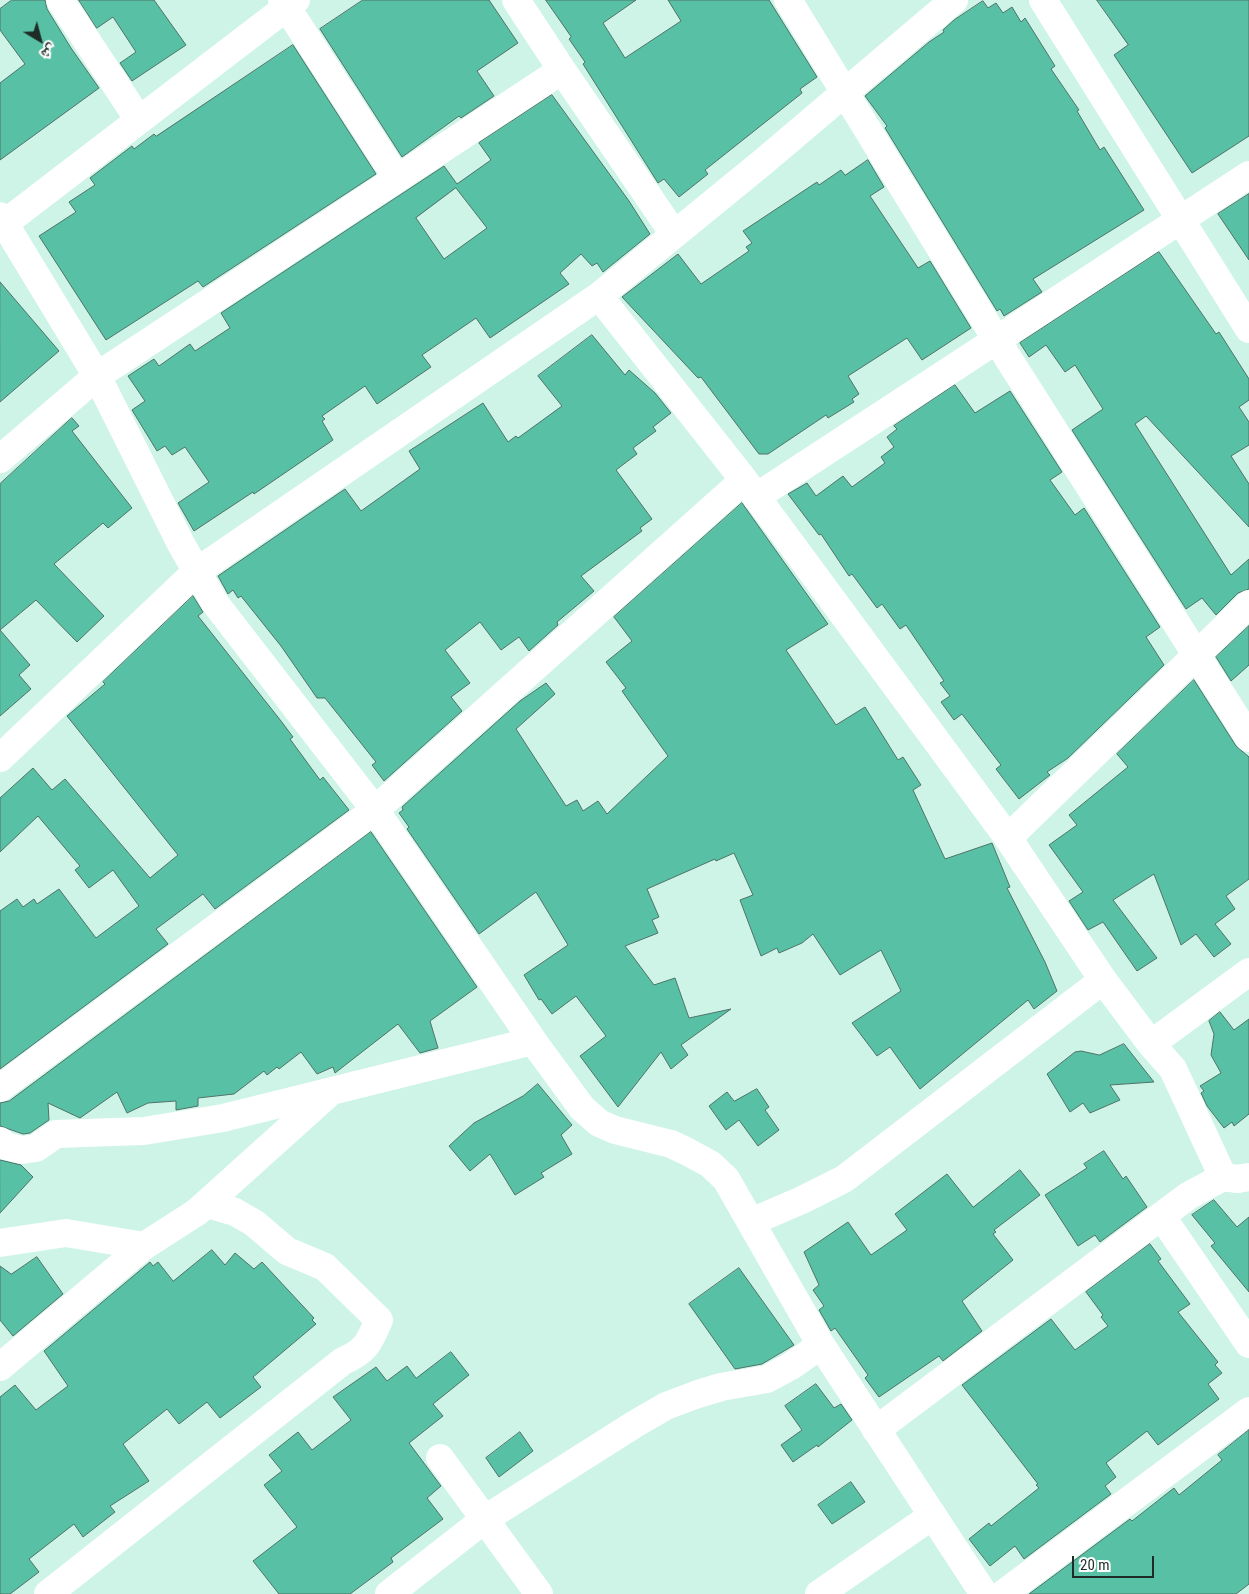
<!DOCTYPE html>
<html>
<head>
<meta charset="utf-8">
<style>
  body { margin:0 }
  #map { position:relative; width:1249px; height:1594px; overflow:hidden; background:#cdf4e7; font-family:"Roboto Condensed","Noto Naskh Arabic",sans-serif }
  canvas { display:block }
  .north { position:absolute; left:15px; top:15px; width:50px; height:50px; -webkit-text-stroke:4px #fff; paint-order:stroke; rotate:143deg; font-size:14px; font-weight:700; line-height:20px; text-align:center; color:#1d2c27 }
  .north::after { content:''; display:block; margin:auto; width:18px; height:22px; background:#1d2c27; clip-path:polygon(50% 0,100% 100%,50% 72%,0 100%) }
  .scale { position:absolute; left:1072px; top:1556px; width:82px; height:22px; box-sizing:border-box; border:2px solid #1d2c27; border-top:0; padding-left:6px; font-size:15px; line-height:18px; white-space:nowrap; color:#1d2c27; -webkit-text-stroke:4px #fff; paint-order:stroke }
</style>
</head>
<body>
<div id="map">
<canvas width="1249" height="1594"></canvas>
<div class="north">ش</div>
<div class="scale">20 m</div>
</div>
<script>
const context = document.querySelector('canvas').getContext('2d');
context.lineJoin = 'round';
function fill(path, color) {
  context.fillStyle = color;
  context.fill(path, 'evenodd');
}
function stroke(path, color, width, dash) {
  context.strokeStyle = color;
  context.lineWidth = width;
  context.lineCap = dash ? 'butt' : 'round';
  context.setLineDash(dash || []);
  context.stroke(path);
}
const building = new Path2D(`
  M 12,0 L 45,0 L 47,9 L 71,48 L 99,88 L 0,160 L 0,83 L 25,64 L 0,30 L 0,9 Z
  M 79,0 L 154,0 L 186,45 L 132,81 L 120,63 L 136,52 L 113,17 L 97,28 Z
  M 363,0 L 489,0 L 518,43 L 477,71 L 494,96 L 461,118 L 459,116 L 402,157 L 320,29 Z
  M 546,0 L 636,0 L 603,23 L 625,58 L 681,21 L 668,0 L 769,0 L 817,77 L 800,89 L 802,93 L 705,170 L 708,174 L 679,197 L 664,179 L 658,183 L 583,64 L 585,62 L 569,39 L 571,37 Z
  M 1097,0 L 1249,0 L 1249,136 L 1192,173 L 1114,55 L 1128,45 Z
  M 983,1 L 988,8 L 996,3 L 1003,13 L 1012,7 L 1021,22 L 1025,18 L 1055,66 L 1051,69 L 1079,110 L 1077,111 L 1100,150 L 1104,147 L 1144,210 L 1033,279 L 1042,292 L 1004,316 L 1000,309 L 997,311 L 885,128 L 887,126 L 865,96 L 929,42 L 944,32 L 943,30 L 954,20 Z
  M 293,45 L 376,174 L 203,287 L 198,281 L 106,340 L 39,236 L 76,212 L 69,202 L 95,185 L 90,178 L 132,146 L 134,149 L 154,134 L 156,136 Z
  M 552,95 L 629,201 L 650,234 L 603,272 L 597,263 L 592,266 L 581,254 L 560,273 L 569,284 L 490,338 L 476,318 L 422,355 L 431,367 L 377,404 L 365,386 L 322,416 L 325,419 L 322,421 L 333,440 L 254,494 L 253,492 L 194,531 L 178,503 L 209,482 L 185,447 L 172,455 L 165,446 L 157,451 L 132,410 L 145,401 L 128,376 L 154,359 L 159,366 L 190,344 L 195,351 L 230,328 L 221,313 L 444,166 L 457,184 L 491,160 L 479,143 ZM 456,188 L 487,228 L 444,259 L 416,218 Z
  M 868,160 L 884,187 L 870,196 L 918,268 L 930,261 L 971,328 L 922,360 L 907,338 L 848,376 L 859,394 L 852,399 L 854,402 L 828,418 L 826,415 L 768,454 L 759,454 L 701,377 L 698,378 L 622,297 L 678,254 L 701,284 L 749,251 L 746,247 L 752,243 L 743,231 L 817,182 L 819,185 L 841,170 L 845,175 Z
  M 1249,194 L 1249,260 L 1218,214 Z
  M 1159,252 L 1216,334 L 1219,332 L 1249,379 L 1249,400 L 1239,407 L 1249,422 L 1249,445 L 1231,456 L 1249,484 L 1249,527 L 1146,416 L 1135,424 L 1231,575 L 1249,559 L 1249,589 L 1238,593 L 1216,615 L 1202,598 L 1186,609 L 1072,430 L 1103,409 L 1075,365 L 1065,372 L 1046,345 L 1029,357 L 1020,343 Z
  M 0,282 L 59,351 L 0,402 Z
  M 592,335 L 625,375 L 629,370 L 655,393 L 671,413 L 653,427 L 656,431 L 633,448 L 637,454 L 616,470 L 652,519 L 640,528 L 642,531 L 581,576 L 594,591 L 557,622 L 558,625 L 529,651 L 519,637 L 501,650 L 480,622 L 445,650 L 470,683 L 451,697 L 462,711 L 384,781 L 372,765 L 376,762 L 325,698 L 317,698 L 281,646 L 241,596 L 238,598 L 233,590 L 228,594 L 218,576 L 345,489 L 361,511 L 420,469 L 409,451 L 483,403 L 508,442 L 516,436 L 518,438 L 562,406 L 538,376 Z
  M 955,385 L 975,413 L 1010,391 L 1062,472 L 1050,480 L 1075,515 L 1084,508 L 1160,627 L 1146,637 L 1164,665 L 1068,758 L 1047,772 L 1050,775 L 1019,799 L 996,769 L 1001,765 L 962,714 L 954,720 L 941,702 L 950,696 L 940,683 L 944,681 L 906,625 L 900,629 L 882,604 L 877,608 L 852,574 L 849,576 L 821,534 L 819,535 L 788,494 L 807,483 L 816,496 L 843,476 L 852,487 L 885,463 L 881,457 L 894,447 L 887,437 L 897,429 L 894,426 Z
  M 72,418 L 79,426 L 72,431 L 132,508 L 108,528 L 103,523 L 54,564 L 104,616 L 77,642 L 36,600 L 0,630 L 0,484 Z
  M 742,503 L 828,624 L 786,650 L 836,725 L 865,707 L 898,760 L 903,757 L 921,785 L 913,790 L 945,859 L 992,843 L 1010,887 L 1007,888 L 1045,962 L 1057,991 L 1034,1009 L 1028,1000 L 920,1089 L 890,1047 L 877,1056 L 852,1023 L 901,991 L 881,950 L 840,975 L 813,934 L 802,943 L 779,953 L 777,948 L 761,956 L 740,900 L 753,895 L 734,853 L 716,861 L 715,859 L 647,889 L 659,917 L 652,920 L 658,933 L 625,946 L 654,985 L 675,978 L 689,1018 L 731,1009 L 681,1045 L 688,1055 L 671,1069 L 661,1052 L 618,1107 L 580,1056 L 606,1036 L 576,996 L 552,1014 L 541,999 L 539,1000 L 524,975 L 568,945 L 536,892 L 479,934 L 407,829 L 409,827 L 399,813 L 403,810 L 402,807 L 520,701 L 546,683 L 555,694 L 516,729 L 566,806 L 577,800 L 583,811 L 598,801 L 607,814 L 668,756 L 622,691 L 626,688 L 606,662 L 632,641 L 614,617 Z
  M 193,596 L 203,612 L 198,616 L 281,721 L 293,737 L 290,739 L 320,780 L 323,777 L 349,810 L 215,909 L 203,894 L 156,929 L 168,944 L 0,1069 L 0,911 L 17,899 L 23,907 L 34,899 L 37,904 L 59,889 L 96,938 L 139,906 L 113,870 L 89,888 L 75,870 L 80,866 L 38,816 L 0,852 L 0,798 L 33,768 L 52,790 L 65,779 L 150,878 L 178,855 L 67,716 L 105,684 L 103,682 Z
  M 1249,626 L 1249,665 L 1231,681 L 1216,657 Z
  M 0,630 L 30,665 L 19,675 L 31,689 L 0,716 Z
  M 1194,680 L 1236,746 L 1249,757 L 1249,879 L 1226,896 L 1235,909 L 1215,924 L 1231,944 L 1214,957 L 1196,934 L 1181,945 L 1154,874 L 1113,900 L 1157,958 L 1137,971 L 1103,922 L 1088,930 L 1069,901 L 1083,892 L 1049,845 L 1077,825 L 1069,815 L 1128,767 L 1117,754 Z
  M 371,832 L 477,987 L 430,1021 L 438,1048 L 420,1053 L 398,1024 L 335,1073 L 333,1067 L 317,1074 L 301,1052 L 279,1069 L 277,1067 L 267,1075 L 264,1071 L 234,1094 L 198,1098 L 198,1106 L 176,1110 L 176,1101 L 148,1103 L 127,1113 L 117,1092 L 80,1118 L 48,1103 L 49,1120 L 30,1133 L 23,1134 L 0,1126 L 0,1103 L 9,1101 Z
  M 1220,1012 L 1234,1030 L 1249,1019 L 1249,1114 L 1234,1126 L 1232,1122 L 1224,1128 L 1207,1106 L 1201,1093 L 1204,1091 L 1200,1086 L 1221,1073 L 1211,1055 L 1214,1034 L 1209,1021 Z
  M 1124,1044 L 1154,1082 L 1110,1085 L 1120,1100 L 1090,1113 L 1083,1103 L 1070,1112 L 1047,1074 L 1075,1052 L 1081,1051 L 1099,1055 Z
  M 538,1084 L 572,1125 L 561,1135 L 572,1154 L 541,1173 L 544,1177 L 515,1195 L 490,1154 L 470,1171 L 449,1146 L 474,1123 L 523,1096 Z
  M 757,1089 L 769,1107 L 765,1110 L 779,1130 L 758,1146 L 739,1120 L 726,1130 L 709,1106 L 727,1092 L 734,1101 Z
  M 1104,1151 L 1123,1179 L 1126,1176 L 1147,1207 L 1100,1242 L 1095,1235 L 1078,1246 L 1045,1195 L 1087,1168 L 1084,1164 Z
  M 0,1160 L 21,1165 L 33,1177 L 0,1213 Z
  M 1020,1170 L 1040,1195 L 994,1230 L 996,1232 L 993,1234 L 1013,1260 L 962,1301 L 982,1331 L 943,1361 L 939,1356 L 879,1397 L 865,1378 L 868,1375 L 835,1328 L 831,1331 L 819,1310 L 824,1306 L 813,1290 L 819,1285 L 804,1252 L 848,1222 L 871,1255 L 907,1230 L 895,1214 L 947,1174 L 973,1207 Z
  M 1214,1200 L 1237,1227 L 1249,1217 L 1249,1292 L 1211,1246 L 1215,1243 L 1192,1215 Z
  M 1150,1244 L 1161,1259 L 1158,1261 L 1190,1304 L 1178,1312 L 1218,1362 L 1215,1365 L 1222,1373 L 1208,1384 L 1219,1399 L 1158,1445 L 1147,1431 L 1106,1463 L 1116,1477 L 1105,1486 L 1111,1494 L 1024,1559 L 1015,1546 L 990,1566 L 969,1539 L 989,1523 L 991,1526 L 1039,1488 L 1036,1485 L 1038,1484 L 962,1385 L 1051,1319 L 1075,1350 L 1108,1326 L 1101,1317 L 1103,1315 L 1086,1292 Z
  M 212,1250 L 225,1265 L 235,1253 L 254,1269 L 262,1262 L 314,1318 L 312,1320 L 316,1324 L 253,1377 L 261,1387 L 220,1418 L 207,1402 L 179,1424 L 167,1409 L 123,1444 L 149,1481 L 110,1506 L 115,1512 L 83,1537 L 74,1524 L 29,1559 L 39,1572 L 10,1594 L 0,1594 L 0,1397 L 15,1385 L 36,1410 L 68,1386 L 44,1351 L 150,1262 L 153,1266 L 158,1262 L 173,1281 Z
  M 37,1257 L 63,1294 L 13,1336 L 0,1320 L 0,1266 L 11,1274 Z
  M 739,1268 L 794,1345 L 762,1364 L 735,1369 L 689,1304 Z
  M 451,1352 L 469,1375 L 433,1404 L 443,1416 L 409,1443 L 441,1486 L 427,1498 L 443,1519 L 391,1558 L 393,1562 L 350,1594 L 279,1594 L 253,1561 L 297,1527 L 264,1485 L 282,1471 L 269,1455 L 298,1432 L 312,1450 L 351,1420 L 333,1397 L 376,1367 L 387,1381 L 407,1366 L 416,1378 Z
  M 816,1384 L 834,1408 L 841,1404 L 852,1420 L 818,1447 L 817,1445 L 793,1462 L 781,1445 L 802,1430 L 785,1406 Z
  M 1249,1430 L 1249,1584 L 1236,1594 L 1029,1594 L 1130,1519 L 1132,1521 L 1174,1488 L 1179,1495 L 1222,1460 L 1218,1455 Z
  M 520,1432 L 533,1451 L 499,1477 L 486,1458 Z
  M 851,1482 L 865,1502 L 832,1524 L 818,1505 Z`);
const minor = new Path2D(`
  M 60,0 L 139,120
  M 282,0 L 397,178
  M 788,0 L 996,339 L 1249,738
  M 1043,0 L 1249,329
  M 562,70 L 674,234
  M 0,216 L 97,376 L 181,544 L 215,603 L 375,810 L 533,1041 L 582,1108 L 599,1123 L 615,1130 L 671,1144 L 686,1151 L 710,1164 L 726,1179 L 821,1345
  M 0,227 L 296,0
  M 599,296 L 744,480 L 1008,838 L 1103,980 L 844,1179 L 802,1200 L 751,1222
  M 0,459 L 97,376 L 562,70 L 516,0
  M 756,497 L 1249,175
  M 0,758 L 196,572 L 599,296 L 763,162 L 954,0
  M 1008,838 L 1249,604
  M 1103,980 L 1151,1044 L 1249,972
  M 1151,1044 L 1173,1069 L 1223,1177
  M 0,1088 L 375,810 L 744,480
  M 0,1141 L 6,1146 L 22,1150 L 36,1148 L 56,1134 L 144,1131 L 223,1118 L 533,1041
  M 1162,1217 L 1249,1344
  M 0,1243 L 66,1233 L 144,1246
  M 0,1367 L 144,1246 L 197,1212 L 328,1094
  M 876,1430 L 1188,1196 L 1223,1177 L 1238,1179 L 1249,1177
  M 440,1458 L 539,1594
  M 48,1594 L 343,1361 C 366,1351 369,1343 379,1320 L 325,1267 L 287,1251 L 254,1223 L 235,1212 L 208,1204
  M 389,1594 L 485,1519 L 635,1424 L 666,1406 L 698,1394 L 721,1387 L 767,1379 L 791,1366 L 821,1345 L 984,1594
  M 819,1594 L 932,1516
  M 1003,1594 L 1249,1411`);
fill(building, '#58c1a5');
stroke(building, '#4f7267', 1);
stroke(minor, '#fff', 28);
</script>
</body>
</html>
